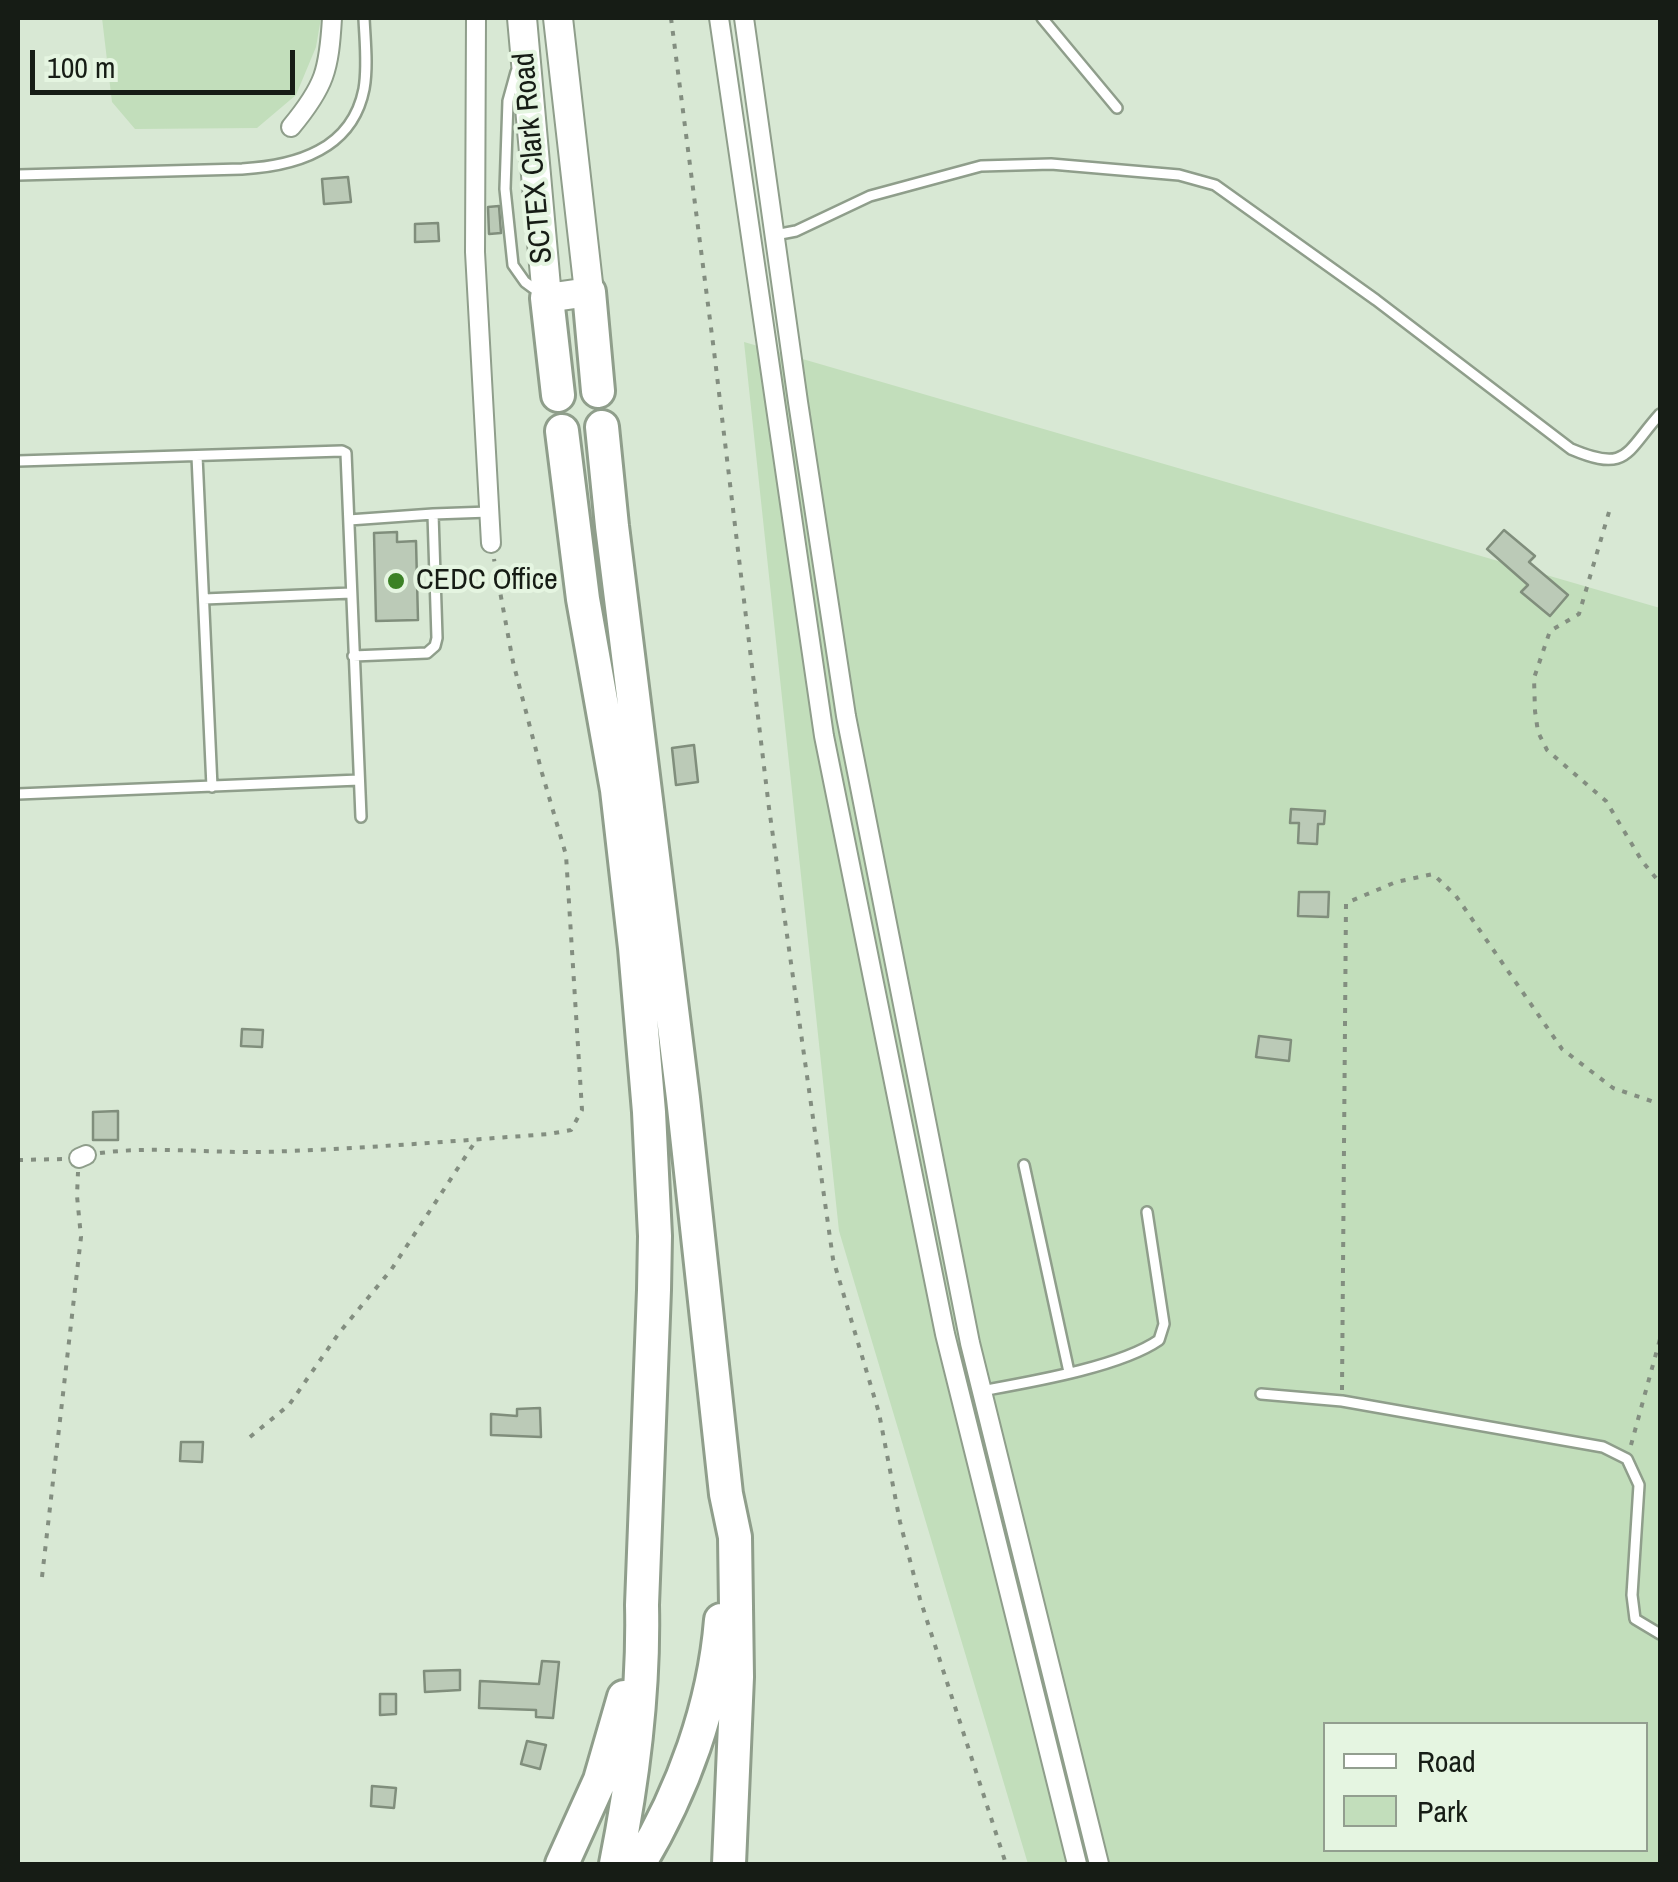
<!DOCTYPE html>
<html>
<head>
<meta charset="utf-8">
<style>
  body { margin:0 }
  #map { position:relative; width:1678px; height:1882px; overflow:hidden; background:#d8e8d4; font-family:"Archivo Narrow",sans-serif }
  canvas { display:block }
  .frame { position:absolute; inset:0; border:20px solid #161c15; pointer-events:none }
  .legend { position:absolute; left:1323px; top:1722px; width:325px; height:130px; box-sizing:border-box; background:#e5f5e1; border:2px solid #929e8f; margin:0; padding:12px 18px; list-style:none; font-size:30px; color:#161c15 }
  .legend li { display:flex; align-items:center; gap:20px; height:50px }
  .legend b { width:50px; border:2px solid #929e8f }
  .scale { position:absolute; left:30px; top:50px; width:265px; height:45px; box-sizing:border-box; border:5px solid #161c15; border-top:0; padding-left:12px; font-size:30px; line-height:35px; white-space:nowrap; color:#161c15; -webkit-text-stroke:8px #e5f5e1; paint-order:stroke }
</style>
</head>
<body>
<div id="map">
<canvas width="1678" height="1882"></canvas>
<div class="frame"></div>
<ul class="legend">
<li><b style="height:12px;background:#fff"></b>Road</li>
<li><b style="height:28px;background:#c2debb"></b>Park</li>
</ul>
<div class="scale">100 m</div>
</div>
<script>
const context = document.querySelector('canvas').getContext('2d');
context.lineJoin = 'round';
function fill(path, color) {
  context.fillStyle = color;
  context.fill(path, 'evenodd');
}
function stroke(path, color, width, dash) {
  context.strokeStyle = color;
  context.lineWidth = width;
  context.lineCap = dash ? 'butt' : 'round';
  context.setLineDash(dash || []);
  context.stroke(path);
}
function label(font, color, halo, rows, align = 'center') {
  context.font = font + ' "Archivo Narrow",sans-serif';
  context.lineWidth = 8;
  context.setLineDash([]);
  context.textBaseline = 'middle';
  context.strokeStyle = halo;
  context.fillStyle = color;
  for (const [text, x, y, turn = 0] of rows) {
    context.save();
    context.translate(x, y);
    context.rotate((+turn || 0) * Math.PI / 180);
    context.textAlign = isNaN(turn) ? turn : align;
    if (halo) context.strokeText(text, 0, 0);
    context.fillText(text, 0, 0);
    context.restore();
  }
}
const green = new Path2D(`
  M 102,18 L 321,18 L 316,47 L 296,95 L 257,128 L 135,129 L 112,102 Z
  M 744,342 L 1660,608 L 1660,1864 L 1028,1864 L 839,1231 ZM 1326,1724 L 1646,1724 L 1646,1850 L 1326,1850 Z`);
const building = new Path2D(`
  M 348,177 L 351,202 L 324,204 L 322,179 Z
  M 499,206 L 501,233 L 489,234 L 488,207 Z
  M 438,223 L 439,241 L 415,242 L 415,224 Z
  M 1504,530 L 1535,556 L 1529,562 L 1568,595 L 1550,616 L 1521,592 L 1528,585 L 1487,549 Z
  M 397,532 L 397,542 L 416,541 L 418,620 L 376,621 L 374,533 Z
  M 694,745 L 698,782 L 676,785 L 672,748 Z
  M 1291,809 L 1325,811 L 1324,824 L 1318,824 L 1317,844 L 1298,843 L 1299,823 L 1290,823 Z
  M 1299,892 L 1329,892 L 1328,917 L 1298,916 Z
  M 242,1029 L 263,1030 L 262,1047 L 241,1046 Z
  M 1259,1036 L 1291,1040 L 1289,1061 L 1256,1057 Z
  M 118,1111 L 118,1140 L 93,1140 L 93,1112 Z
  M 540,1408 L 541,1437 L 491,1435 L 491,1414 L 517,1416 L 517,1409 Z
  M 181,1442 L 203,1442 L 202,1462 L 180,1461 Z
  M 542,1661 L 559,1662 L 553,1718 L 536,1717 L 536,1710 L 479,1708 L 480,1681 L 539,1684 Z
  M 460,1670 L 460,1690 L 425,1692 L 424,1671 Z
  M 380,1694 L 396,1694 L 396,1714 L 380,1715 Z
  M 527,1741 L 546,1745 L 540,1769 L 521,1764 Z
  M 372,1786 L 396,1788 L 394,1808 L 371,1806 Z`);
const path = new Path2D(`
  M 671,18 L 714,351 L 769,808 L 833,1259 L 879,1413 L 900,1522 L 920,1599 L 1006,1864
  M 1609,512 L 1579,614 L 1550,631 L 1534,678 L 1535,711 L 1538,732 L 1547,750 L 1606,801 L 1642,861 L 1660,883
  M 100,1153 C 154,1146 208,1153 263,1152 C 359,1149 454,1141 549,1134 L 571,1130 L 582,1110 L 566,855 L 542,773 L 513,662 L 494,559
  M 18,1160 L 63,1159
  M 1342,1390 L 1346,903 L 1396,882 L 1433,874 L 1456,896 L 1562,1049 L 1613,1088 L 1660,1104
  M 250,1437 L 289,1405 L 339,1333 L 391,1270 L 477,1139
  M 1631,1445 L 1660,1339
  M 42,1577 L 81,1237 L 77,1196 L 78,1172`);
const service = new Path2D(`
  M 1042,18 L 1117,108
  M 516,72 L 508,101 L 505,189 L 513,265 L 525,282 L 540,293
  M 18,175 L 242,169 C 296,166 352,150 364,89 C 368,66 365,41 364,18
  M 775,235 L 796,231 L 870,196 L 981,166 L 1051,164 L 1179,175 L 1215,185 L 1376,300 L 1571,449 C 1628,473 1625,453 1660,414
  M 197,456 L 212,787
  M 18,461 L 342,451 L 346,453 L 361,817
  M 349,520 L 433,514 L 489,512
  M 204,599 L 351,593
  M 353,656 L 427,653 L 435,646 L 437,638 L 433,514
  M 18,794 L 359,780
  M 1024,1165 L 1069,1372
  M 981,1391 C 1030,1382 1120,1367 1159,1340 L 1164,1324 L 1147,1212
  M 1261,1394 L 1342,1401 L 1603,1447 L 1627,1459 L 1639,1485 L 1632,1595 L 1635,1619 L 1660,1634`);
const minor = new Path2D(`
  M 476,18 L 475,252 L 491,543
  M 719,18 L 824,736 L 945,1334 L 1077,1864
  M 744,18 L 798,402 L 846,716 L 970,1343 L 1099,1864
  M 291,127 C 325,86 329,70 332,18
  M 79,1158 L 86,1155`);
const primary = new Path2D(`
  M 522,18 L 547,298 L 589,292 L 558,18`);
const motorway = new Path2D(`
  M 589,292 L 598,391
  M 547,298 L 558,395
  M 602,427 L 612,526 L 683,1098 L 726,1494 L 735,1537 L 737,1677 L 729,1864
  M 562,431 L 583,599 L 617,790 L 635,948 L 649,1112 L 655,1236 L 654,1290 L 642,1605 C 644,1692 633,1779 616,1864
  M 562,1864 L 600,1780 L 624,1697
  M 639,1864 C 683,1791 714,1706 721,1620`);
const markers = [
  [396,581,10,"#3b8125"]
];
const streetNames = [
  ["SCTEX Clark Road",534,158,-95]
];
const poiNames = [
  ["CEDC Office",416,581]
];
fill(green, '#c2debb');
fill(building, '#bbcab7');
stroke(building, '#808e7c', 2.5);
stroke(service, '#8f9e8b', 14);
stroke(minor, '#8f9e8b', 22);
stroke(primary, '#8f9e8b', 32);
stroke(motorway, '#8f9e8b', 38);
stroke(path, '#838e80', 4, [5, 8]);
stroke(service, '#fff', 9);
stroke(minor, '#fff', 18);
stroke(primary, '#fff', 28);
stroke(motorway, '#fff', 32);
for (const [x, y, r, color] of markers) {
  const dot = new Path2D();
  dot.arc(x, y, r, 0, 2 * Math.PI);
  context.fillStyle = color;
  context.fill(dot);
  stroke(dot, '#e5f5e1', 4);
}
label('30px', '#161c15', '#e5f5e1', streetNames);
label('30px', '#161c15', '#e5f5e1', poiNames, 'left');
</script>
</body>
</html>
